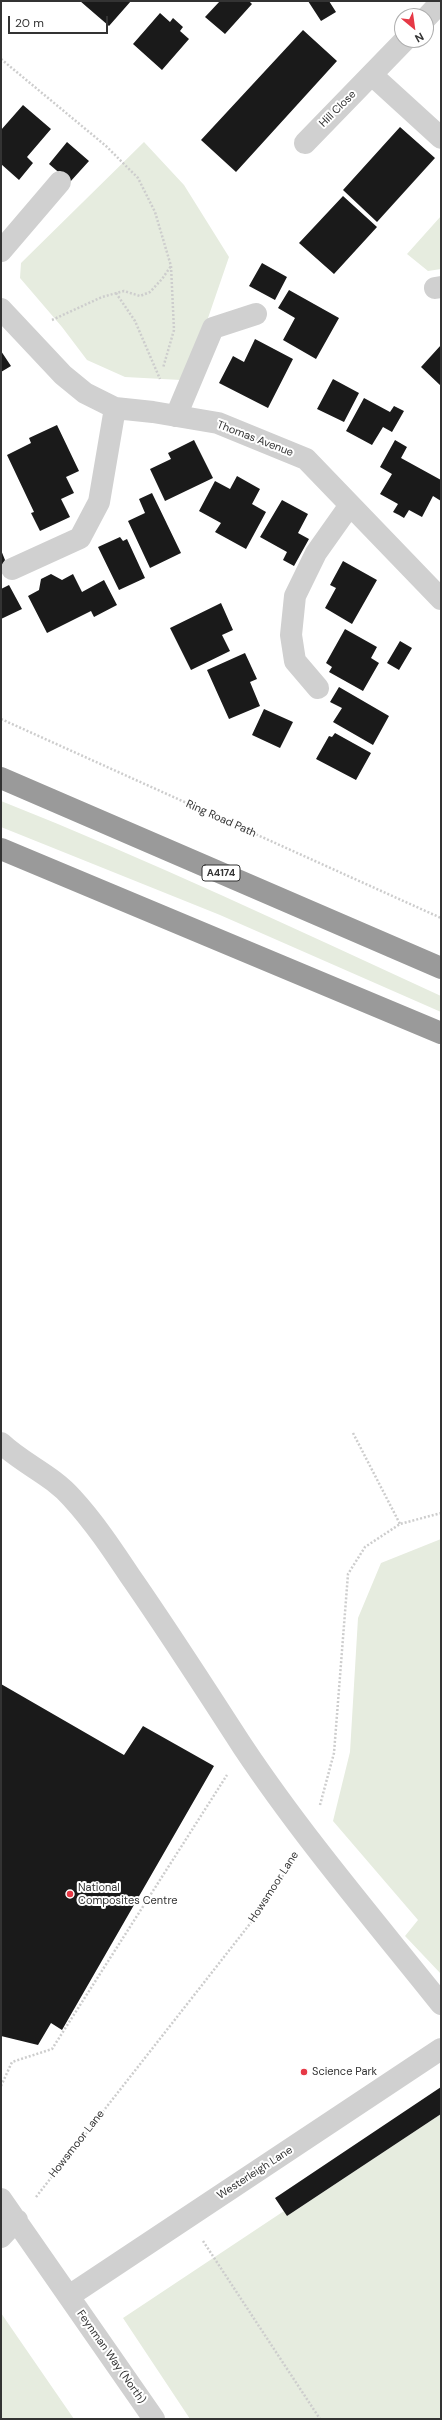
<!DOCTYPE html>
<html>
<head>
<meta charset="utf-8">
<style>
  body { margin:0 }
  #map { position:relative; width:442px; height:2420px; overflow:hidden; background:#fff; font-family:"DM Sans",sans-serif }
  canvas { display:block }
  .frame { position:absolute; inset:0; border:2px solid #333; pointer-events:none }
  .north { position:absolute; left:394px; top:8px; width:40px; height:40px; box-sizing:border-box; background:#fff; border:1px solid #adadad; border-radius:50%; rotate:151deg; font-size:11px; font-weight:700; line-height:16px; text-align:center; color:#333 }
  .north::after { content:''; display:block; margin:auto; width:14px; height:18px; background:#e63946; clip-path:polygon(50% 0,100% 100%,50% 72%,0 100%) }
  .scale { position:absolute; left:8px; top:16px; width:100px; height:18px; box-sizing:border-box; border:2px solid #333; border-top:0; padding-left:5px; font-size:12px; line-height:14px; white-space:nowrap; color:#333; -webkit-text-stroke:3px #fff; paint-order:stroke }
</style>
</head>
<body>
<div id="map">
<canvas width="442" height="2420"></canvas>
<div class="frame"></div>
<div class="north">N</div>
<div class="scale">20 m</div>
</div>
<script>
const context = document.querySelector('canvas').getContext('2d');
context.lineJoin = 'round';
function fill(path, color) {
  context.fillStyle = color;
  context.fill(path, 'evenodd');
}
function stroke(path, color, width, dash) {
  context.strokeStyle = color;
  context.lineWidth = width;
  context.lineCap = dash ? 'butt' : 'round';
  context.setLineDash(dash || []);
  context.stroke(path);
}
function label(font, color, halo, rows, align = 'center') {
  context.font = font + ' "DM Sans",sans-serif';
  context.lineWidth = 4;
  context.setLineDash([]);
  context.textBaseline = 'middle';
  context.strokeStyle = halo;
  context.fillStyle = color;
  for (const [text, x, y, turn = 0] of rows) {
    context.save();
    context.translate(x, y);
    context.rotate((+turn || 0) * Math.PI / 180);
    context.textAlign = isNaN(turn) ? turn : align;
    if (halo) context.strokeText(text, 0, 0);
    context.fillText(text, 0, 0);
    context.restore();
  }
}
const green = new Path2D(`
  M 144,142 L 184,185 L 229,257 L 208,318 L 181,380 L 125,377 L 87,360 L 62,327 L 20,278 L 21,263 Z
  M 441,216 L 441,269 L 428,271 L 407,254 Z
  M 1,801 C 150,860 295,929 441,996 L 441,1012 L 220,915 L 1,827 Z
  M 441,1539 L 441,1974 L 405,1936 L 418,1920 L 333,1821 L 350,1752 L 358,1618 L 381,1563 Z
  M 441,2114 L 441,2419 L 190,2419 L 123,2318 L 284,2211 L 287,2216 Z
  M 1,2313 L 74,2419 L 1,2419 Z`);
const building = new Path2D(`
  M 80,1 L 131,1 L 109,26 Z
  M 220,1 L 249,1 L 252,4 L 225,34 L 205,17 Z
  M 308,1 L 329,1 L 336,12 L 321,21 Z
  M 160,13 L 170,22 L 173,18 L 183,27 L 180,31 L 189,39 L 162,70 L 133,44 Z
  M 303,30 L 337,61 L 236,172 L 201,140 Z
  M 23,105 L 51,129 L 27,157 L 33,163 L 19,180 L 1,164 L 1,130 Z
  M 400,127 L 435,158 L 377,222 L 343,190 Z
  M 67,142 L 89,161 L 70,182 L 49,164 Z
  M 343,196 L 377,227 L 334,274 L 299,243 Z
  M 262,263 L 287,277 L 275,300 L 249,286 Z
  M 289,290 L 339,318 L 316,359 L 283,340 L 295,318 L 278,308 Z
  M 255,339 L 293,359 L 268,408 L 219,383 L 233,356 L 244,362 Z
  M 441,345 L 441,386 L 421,367 Z
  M 1,351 L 11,366 L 1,372 Z
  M 333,379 L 359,393 L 344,422 L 317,409 Z
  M 364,398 L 390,412 L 394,406 L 404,411 L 392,432 L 383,427 L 372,445 L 346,431 Z
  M 57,425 L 79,471 L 66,477 L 74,493 L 61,499 L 70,517 L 40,531 L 31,513 L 34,512 L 7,455 L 31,443 L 29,438 Z
  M 194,440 L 213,478 L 165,501 L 150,469 L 171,459 L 168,453 Z
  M 395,440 L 407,447 L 401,458 L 441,480 L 441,501 L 433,496 L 422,517 L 409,510 L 404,518 L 399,515 L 393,512 L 398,504 L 380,494 L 392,474 L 380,467 Z
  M 237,476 L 260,489 L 252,504 L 266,512 L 246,549 L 215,532 L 221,523 L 199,511 L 215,481 L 230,489 Z
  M 152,493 L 181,553 L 150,568 L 128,521 L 145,513 L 139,499 Z
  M 282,500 L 308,514 L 298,533 L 309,539 L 294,566 L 283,560 L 287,552 L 260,537 Z
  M 120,537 L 123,541 L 127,539 L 145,578 L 119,590 L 98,547 Z
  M 1,550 L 5,560 L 1,568 Z
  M 343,561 L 377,580 L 352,624 L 325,608 L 336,588 L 330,585 Z
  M 51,574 L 62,580 L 73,574 L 82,592 L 104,580 L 117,605 L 94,617 L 91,611 L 47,633 L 28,596 L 39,590 L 41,579 Z
  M 9,585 L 22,609 L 1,619 L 1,589 Z
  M 221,603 L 233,630 L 222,635 L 230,651 L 191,670 L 170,628 Z
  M 345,629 L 377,647 L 371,658 L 379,663 L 363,691 L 329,672 L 332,667 L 326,663 Z
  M 400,641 L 412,648 L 399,670 L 387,663 Z
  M 245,653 L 257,679 L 250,682 L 260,706 L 229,719 L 207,670 Z
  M 339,687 L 389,716 L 373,745 L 333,722 L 342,708 L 330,702 Z
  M 264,709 L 293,722 L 280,748 L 252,735 Z
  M 335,733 L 371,753 L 356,780 L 316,759 L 329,736 L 332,737 Z
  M 1,1684 L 124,1755 L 143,1726 L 214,1766 L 62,2030 L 51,2023 L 38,2045 L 1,2036 Z
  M 441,2087 L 441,2114 L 287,2216 L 275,2198 Z`);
const path = new Path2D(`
  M 1,59 L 106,146 L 138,178 L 155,212 L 171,266 L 174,330 L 163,368
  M 116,293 L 135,321 L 160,379
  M 52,320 L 102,297 L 124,291 L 140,296 L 150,292 L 162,279 L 171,266
  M 1,719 L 441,918
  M 353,1433 L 400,1524
  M 320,1805 L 334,1753 L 348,1574 L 365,1547 L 400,1524 L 441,1513
  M 1,2086 L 12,2062 L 52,2049 L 227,1775
  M 36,2197 L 260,1911 L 291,1863
  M 203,2241 L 320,2419`);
const minor = new Path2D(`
  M 426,18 L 441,2
  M 372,75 L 441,138
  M 305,143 L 405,40
  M 1,251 L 60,182
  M 435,288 L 441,287
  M 1,309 L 63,375 L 85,393 L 115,408 L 153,412 L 218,423 L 306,459 L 441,599
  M 176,416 L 213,328 L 256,314
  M 12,569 L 80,538 L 99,502 L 115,408
  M 318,688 L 295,661 L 291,635 L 295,596 L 316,553 L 350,505
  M 1,1443 C 23,1464 52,1475 72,1498 C 94,1522 112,1549 130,1576 C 169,1632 206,1690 243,1747 C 303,1837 374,1920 441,2004
  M 1,2199 L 154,2419
  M 1,2237 L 17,2220
  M 69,2296 L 441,2049`);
const highway = new Path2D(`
  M 1,778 L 441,968
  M 1,849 L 441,1033`);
const markers = [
  [70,1894,4,"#e63946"],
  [304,2072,4,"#e63946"]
];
const shields = [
  [221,873,38]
];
const shieldNames = [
  ["A4174",221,873]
];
const streetNames = [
  ["Hill Close",338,109,-45],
  ["Thomas Avenue",255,439,21],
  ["Ring Road Path",221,819,24],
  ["Howsmoor Lane",274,1887,-57],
  ["Howsmoor Lane",77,2144,-52],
  ["Westerleigh Lane",255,2173,-33],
  ["Feynman Way (North)",111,2357,55]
];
const poiNames = [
  ["National",78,1888],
  ["Composites Centre",78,1901],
  ["Science Park",312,2072]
];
fill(green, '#e6ecdf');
fill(building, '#1a1a1a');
stroke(path, '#cdcdcd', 2.5, [2, 2]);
stroke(minor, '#d0d0d0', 22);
stroke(highway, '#9a9a9a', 22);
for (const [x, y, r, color] of markers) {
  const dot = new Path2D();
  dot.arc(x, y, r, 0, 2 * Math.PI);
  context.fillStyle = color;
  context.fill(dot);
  stroke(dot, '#fff', 1.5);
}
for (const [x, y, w] of shields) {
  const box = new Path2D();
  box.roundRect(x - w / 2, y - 8, w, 16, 3);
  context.fillStyle = '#fff';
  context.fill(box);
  stroke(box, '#333', 1);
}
label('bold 10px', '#333', null, shieldNames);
label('11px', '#333', '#fff', streetNames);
label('11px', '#333', '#fff', poiNames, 'left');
</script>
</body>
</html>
